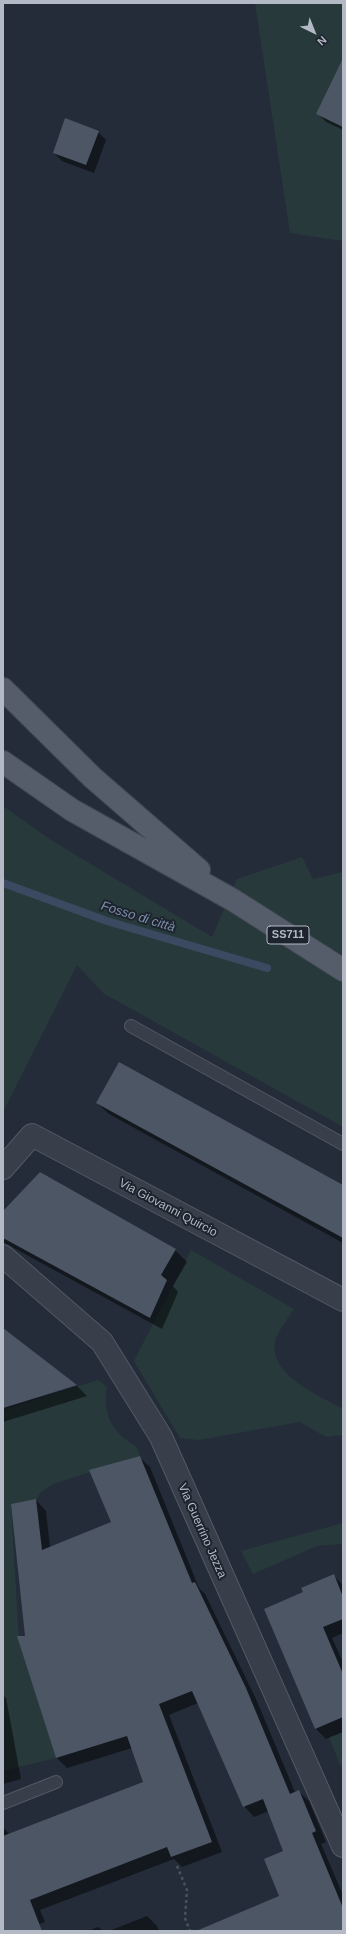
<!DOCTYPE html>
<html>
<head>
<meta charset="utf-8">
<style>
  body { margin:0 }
  #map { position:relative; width:346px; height:1934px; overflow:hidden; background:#242c39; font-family:Arial,sans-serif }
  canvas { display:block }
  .frame { position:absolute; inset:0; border:4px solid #b3b9c5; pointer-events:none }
  .north { position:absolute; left:294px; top:12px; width:40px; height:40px; -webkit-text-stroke:3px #1d242e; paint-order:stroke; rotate:137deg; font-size:11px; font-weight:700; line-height:16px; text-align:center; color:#b3b9c5 }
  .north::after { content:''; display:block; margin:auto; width:14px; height:18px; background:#b3b9c5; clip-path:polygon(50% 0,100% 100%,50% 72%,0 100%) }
</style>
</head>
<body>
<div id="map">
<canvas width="346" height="1934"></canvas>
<div class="frame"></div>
<div class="north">N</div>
</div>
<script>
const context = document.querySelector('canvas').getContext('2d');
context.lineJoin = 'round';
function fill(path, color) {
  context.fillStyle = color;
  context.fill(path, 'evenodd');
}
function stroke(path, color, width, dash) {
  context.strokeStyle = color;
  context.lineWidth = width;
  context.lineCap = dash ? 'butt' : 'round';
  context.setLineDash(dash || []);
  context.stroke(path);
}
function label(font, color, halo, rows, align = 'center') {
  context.font = font + ' Arial,sans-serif';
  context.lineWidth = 4;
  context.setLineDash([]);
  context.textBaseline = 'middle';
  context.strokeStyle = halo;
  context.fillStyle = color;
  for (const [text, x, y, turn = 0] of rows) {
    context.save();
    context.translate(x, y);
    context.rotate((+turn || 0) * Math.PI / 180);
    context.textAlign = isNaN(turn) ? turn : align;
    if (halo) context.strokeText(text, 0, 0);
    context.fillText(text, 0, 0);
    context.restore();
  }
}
const green = new Path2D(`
  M 255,3 L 343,3 L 343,241 L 290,233 Z
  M 3,806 L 51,840 L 212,937 L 237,879 L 302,857 L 313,879 L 343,872 L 343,1127 L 103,993 L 77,965 L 3,1112 Z
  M 191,1250 L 294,1309 C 289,1317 277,1333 275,1341 C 269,1376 319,1395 343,1409 L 343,1435 L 326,1437 L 300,1422 L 199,1440 L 180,1438 L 134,1361 Z
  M 98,1380 L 107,1387 C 102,1414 112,1433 136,1446 L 140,1456 L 53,1484 L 41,1492 L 36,1500 L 11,1504 L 19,1640 L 56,1758 L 3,1771 L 3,1410 Z
  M 343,1523 L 343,1544 L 317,1546 L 253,1574 L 241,1551 Z
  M 343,1732 L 343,1764 L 340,1765 L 329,1737 Z`);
const shadow = new Path2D(`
  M 343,90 L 343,130 L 326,122 L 318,114 Z
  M 98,132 L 106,140 L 94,173 L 62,161 L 54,153 Z
  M 97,1103 L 343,1186 L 343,1243 L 109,1114 Z
  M 3,1212 L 175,1250 L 187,1262 L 173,1286 L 178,1292 L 162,1329 L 3,1242 Z
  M 77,1386 L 87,1396 L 3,1422 L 3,1408 Z
  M 139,1457 L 150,1467 L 199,1588 L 205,1594 L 256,1699 L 295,1792 L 298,1791 L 309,1801 L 326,1842 L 321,1844 L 343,1895 L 343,1931 L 231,1931 L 281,1896 L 285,1851 L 269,1811 L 254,1817 L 244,1806 L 198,1703 L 169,1715 L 222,1852 L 182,1867 L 174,1859 L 40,1910 L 45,1922 L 20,1931 L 3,1931 L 3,1827 L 10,1835 L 145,1783 L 132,1748 L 67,1768 L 57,1758 L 27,1638 L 36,1500 L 46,1511 L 50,1547 L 112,1523 Z
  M 333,1575 L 343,1585 L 343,1633 L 332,1638 L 343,1662 L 343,1732 L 326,1739 L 316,1729 L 265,1610 L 304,1593 Z
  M 3,1695 L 6,1698 L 21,1779 L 3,1784 Z
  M 147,1916 L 157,1926 L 159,1931 L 109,1931 Z
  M 98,1927 L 103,1931 L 88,1931 Z`);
const stream = new Path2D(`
  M 3,883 L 107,921 L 267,968`);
const building = new Path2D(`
  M 343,58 L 343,127 L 316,114 Z
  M 65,118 L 99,131 L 86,165 L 53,153 Z
  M 119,1062 L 343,1185 L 343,1238 L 96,1103 Z
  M 40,1172 L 176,1249 L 161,1275 L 167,1280 L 150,1318 L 3,1238 L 3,1211 Z
  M 3,1328 L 77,1385 L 3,1408 Z
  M 140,1456 L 192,1583 L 195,1582 L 246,1688 L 290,1794 L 299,1790 L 316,1831 L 312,1833 L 343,1908 L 343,1931 L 196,1931 L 279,1896 L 264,1859 L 283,1851 L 263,1799 L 243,1807 L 192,1691 L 159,1704 L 212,1842 L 171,1857 L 167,1847 L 30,1900 L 42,1931 L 3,1931 L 3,1836 L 143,1782 L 127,1736 L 56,1758 L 17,1636 L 25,1636 L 11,1504 L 36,1499 L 42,1550 L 111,1522 L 89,1470 Z
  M 334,1574 L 343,1597 L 343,1619 L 323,1627 L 343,1674 L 343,1717 L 315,1729 L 264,1609 L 303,1592 L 301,1588 Z`);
const path = new Path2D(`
  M 177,1866 L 187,1890 L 185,1918 L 190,1931`);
const service = new Path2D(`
  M 131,1026 L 343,1144
  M 3,1803 L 56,1782`);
const minor = new Path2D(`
  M 3,1168 L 32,1135 L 343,1300
  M 3,1256 L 102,1342 L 161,1437 L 343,1846`);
const primary = new Path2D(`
  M 3,689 L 93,778 L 199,870
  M 3,762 L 72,810 L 233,900 L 343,970`);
const shields = [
  [288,935,42]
];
const shieldNames = [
  ["SS711",288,935]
];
const streetNames = [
  ["Via Giovanni Quircio",168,1208,28],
  ["Via Guerrino Jezza",202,1531,66]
];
const waterNames = [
  ["Fosso di città",138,917,17]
];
fill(green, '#27393b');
fill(shadow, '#0007');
stroke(stream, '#3b4a61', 8);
fill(building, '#4d5665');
stroke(service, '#535964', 14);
stroke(minor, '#535964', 24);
stroke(primary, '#414852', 24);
stroke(path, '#445457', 2.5, [3, 3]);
stroke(service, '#383f4a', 12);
stroke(minor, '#383f4a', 22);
stroke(primary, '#565d6a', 22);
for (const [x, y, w] of shields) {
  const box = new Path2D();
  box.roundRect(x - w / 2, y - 9, w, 18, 3);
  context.fillStyle = '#1d242e';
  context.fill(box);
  stroke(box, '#b3b9c5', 1);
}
label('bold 11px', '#b3b9c5', null, shieldNames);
label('12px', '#b3b9c5', '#1d242e', streetNames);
label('italic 13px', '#7d8fab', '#1d242e', waterNames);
</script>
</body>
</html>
